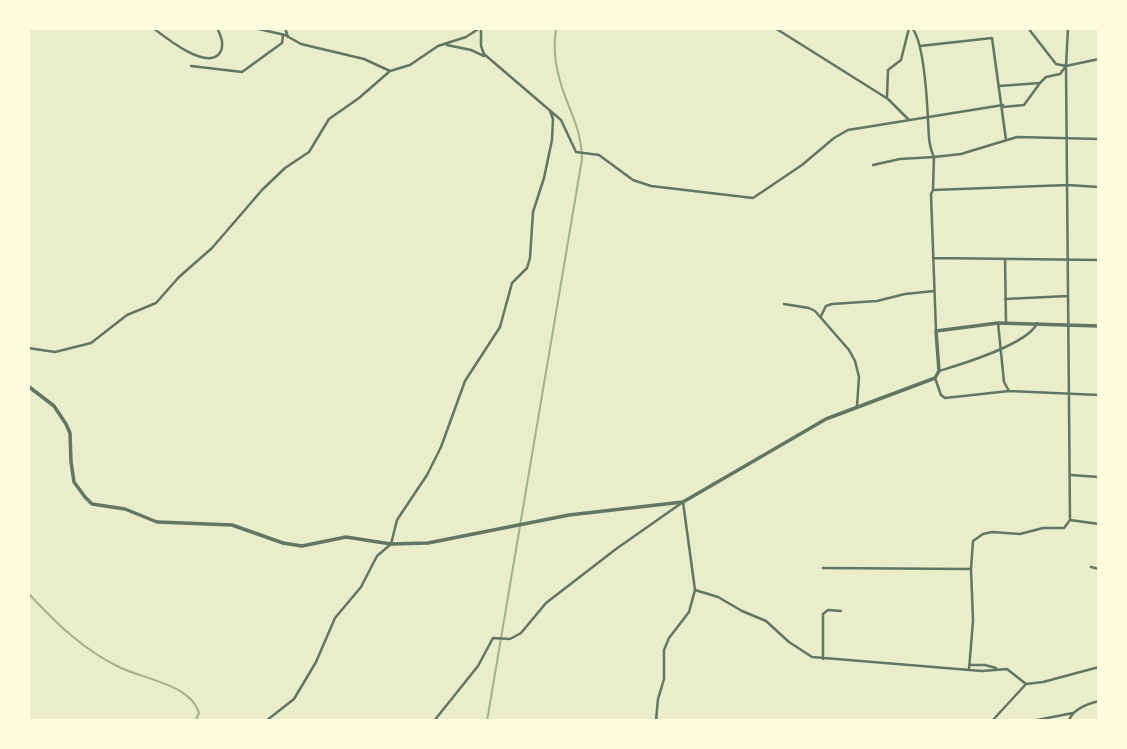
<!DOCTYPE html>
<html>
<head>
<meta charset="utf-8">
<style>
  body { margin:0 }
  #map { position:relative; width:1127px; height:749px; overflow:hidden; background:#e9edc9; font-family:Lato,sans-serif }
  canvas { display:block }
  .frame { position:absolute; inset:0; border:30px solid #fefae0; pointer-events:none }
</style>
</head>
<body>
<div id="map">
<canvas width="1127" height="749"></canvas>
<div class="frame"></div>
</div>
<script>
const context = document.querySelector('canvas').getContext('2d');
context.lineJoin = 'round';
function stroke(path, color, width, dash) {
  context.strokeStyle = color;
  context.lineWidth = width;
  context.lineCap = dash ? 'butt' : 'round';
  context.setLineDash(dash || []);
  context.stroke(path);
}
const stream = new Path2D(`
  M 28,593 C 56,623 83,650 121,668 C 145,679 191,685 199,713 L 195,721
  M 487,721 L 582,159 C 581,122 565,106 558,73 C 554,58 554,43 556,28`);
const minor = new Path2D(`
  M 153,28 C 165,37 203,68 218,55 C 226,47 221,36 217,28
  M 254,28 L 285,35 L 301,44 L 364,59 L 390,71
  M 285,28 L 288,37
  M 481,28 L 481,46 L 484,54 L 561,120 L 576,152 L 599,155 L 633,180 L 651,186 L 753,198 L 802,165 L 834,138 L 848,130 L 1003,105
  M 775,28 L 888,99 L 909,120
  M 1028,28 L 1056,64 L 1066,66 L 1068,28
  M 447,45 L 471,50 L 484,56
  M 920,46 L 992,38 L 1006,140
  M 191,66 L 242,72 L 282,43 L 283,35
  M 999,86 L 1040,83 L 1046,77 L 1060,74 L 1066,66 L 1099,59
  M 887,97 L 888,70 L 901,60 L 909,28
  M 1003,107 L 1024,105 L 1040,83
  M 873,165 L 900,159 L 934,157 C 928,145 929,133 928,120 C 927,99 924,42 912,28
  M 933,189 L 934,157 L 961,154 L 1017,137 L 1099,139
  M 933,258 L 1099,260
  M 1005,259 L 1006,323
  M 1005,299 L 1068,296
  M 784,304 L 809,308 L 815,311 L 849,350 L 855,361 L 859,377 L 857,406
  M 821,316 L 826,306 L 832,304 L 877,301 L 905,294 L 934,291
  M 998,323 L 1004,382 L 1009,391 L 1099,395
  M 936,331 L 931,194 L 933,190 L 1068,185 L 1099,187
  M 28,348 L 55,352 L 91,343 L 127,315 L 156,303 L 179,277 L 212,248 L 262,190 L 285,168 L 309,152 L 329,119 L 359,98 L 390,71 L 410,65 L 438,46 L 466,37 L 480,28
  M 939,371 C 962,364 1029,344 1037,323
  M 935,378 L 941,395 L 945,398 L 1009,391
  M 1071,475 L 1099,477
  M 1070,520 L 1099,524
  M 1091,567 L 1099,569
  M 823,568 L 971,569
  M 695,590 L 718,597 L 742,611 L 766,621 L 789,642 L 812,657 L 982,671 L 1007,669 L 1026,684 L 1043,682 L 1099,667
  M 823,659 L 823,614 L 828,610 L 841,611
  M 969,665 L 985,665 L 996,668
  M 969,670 L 973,621 L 971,569 L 973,541 L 983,534 L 992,532 L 1020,534 L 1043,528 L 1064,528 L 1070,520 L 1066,66
  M 266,721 L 294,699 L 316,662 L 335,618 L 361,587 L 377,556 L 391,544 L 397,520 L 427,475 L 441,447 L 465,381 L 500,327 L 512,283 L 527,268 L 530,258 L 533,212 L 544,178 L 552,140 L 553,119 L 550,111
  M 434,721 L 478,666 L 493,638 L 510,639 L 521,633 L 546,603 L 616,549 L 683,502
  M 656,721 L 658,699 L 664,679 L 664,650 L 669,638 L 689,612 L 695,590 L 683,502
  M 992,721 L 1026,684
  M 1032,721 L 1073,713
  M 1069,721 C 1072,709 1087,704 1099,701`);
const tertiary = new Path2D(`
  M 28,386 L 54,406 L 66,424 L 70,433 L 71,462 L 74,482 L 85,497 L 92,504 L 125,509 L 157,522 L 232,525 L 283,543 L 302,546 L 346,537 L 391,544 L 428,543 L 569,515 L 683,502 L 826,419 L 935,378 L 939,371 L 936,331 L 998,323 L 1099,326`);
stroke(stream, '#a3b18a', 2);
stroke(minor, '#617663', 2.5);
stroke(tertiary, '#617663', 3.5);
</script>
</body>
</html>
